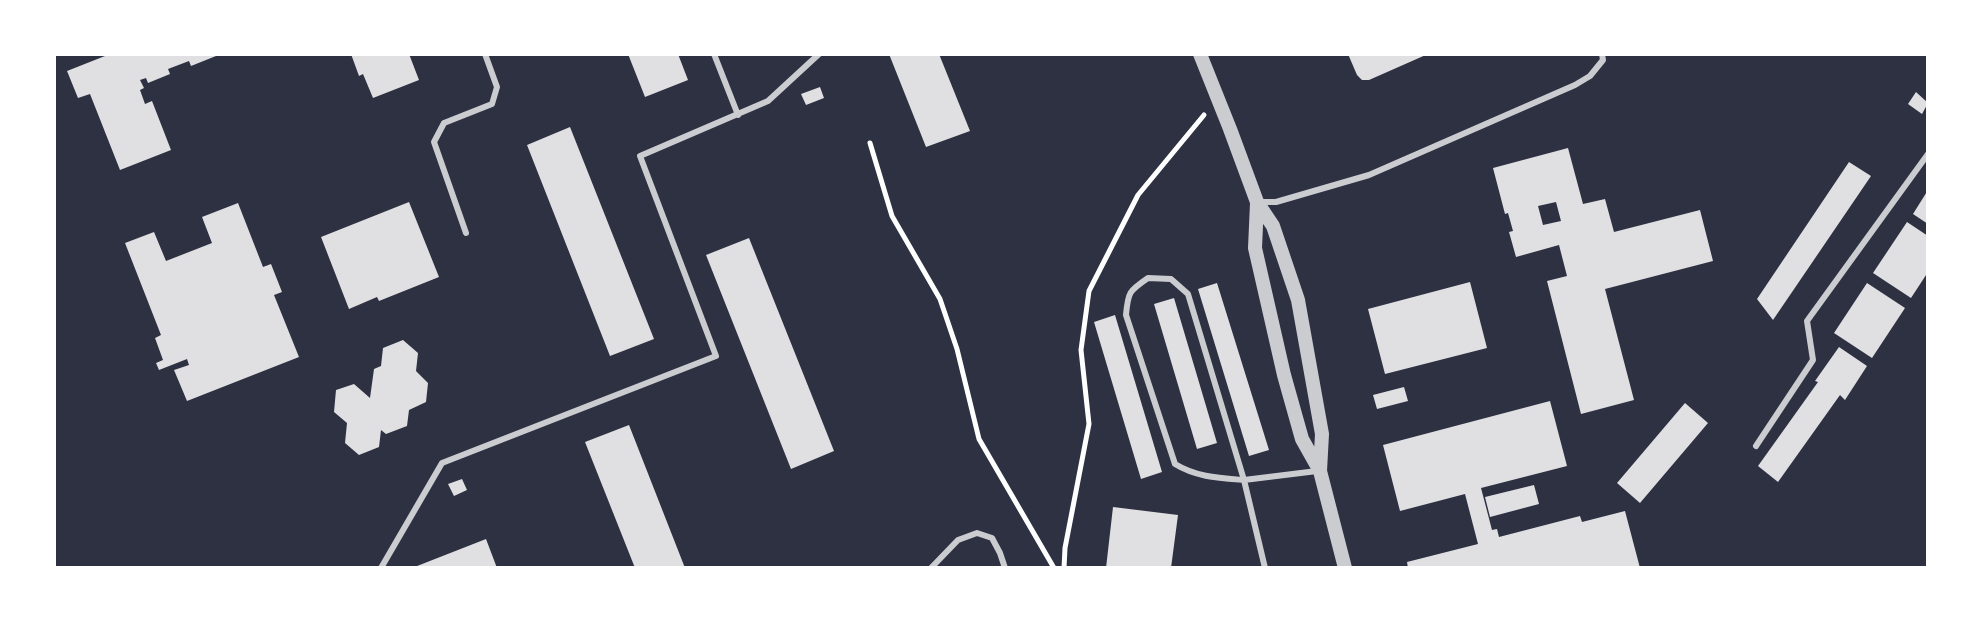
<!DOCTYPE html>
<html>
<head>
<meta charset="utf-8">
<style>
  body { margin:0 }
  #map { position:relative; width:1982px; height:622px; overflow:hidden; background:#2d3142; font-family:"Noto Sans",sans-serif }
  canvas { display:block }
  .frame { position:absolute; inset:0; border:56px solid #fff; pointer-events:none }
</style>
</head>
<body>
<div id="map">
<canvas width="1982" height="622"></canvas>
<div class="frame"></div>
</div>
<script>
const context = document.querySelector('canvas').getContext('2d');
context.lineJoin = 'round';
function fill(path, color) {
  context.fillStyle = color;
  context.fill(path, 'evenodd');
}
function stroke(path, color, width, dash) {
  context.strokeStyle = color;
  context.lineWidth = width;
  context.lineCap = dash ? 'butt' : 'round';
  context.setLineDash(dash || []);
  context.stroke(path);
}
const building = new Path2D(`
  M 103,54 L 221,54 L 191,66 L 189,61 L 168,69 L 170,74 L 148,83 L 146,78 L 140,80 L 144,88 L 140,90 L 145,104 L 152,101 L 171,150 L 120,170 L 90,94 L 78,98 L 67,71 L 105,56 Z
  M 351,54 L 409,54 L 419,80 L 373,98 L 363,74 L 359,76 Z
  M 628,54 L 678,54 L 688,80 L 645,97 Z
  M 889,54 L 939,54 L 970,131 L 926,147 Z
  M 1348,54 L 1428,54 L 1369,80 L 1362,80 L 1357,75 Z
  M 820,87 L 824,98 L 806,105 L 801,94 Z
  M 1916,92 L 1928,103 L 1922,114 L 1908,104 Z
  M 570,127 L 654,339 L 610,356 L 527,145 Z
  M 1568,148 L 1583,204 L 1605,199 L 1614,232 L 1700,210 L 1713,261 L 1605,289 L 1634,400 L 1581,414 L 1547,281 L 1567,276 L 1559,245 L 1516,257 L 1509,232 L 1513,231 L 1508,213 L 1505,214 L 1493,168 ZM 1556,202 L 1561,221 L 1543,225 L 1538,206 Z
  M 1849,162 L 1871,176 L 1773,320 L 1757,299 Z
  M 1928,190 L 1928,224 L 1913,214 Z
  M 409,202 L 439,277 L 379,301 L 377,297 L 349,309 L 321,237 Z
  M 238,203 L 263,267 L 271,264 L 282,292 L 274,295 L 299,357 L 187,401 L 174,370 L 189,365 L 187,359 L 159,370 L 156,363 L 163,360 L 155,338 L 161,335 L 125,243 L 154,232 L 166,261 L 212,243 L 202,217 Z
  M 1907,222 L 1928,236 L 1928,272 L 1911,298 L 1873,273 Z
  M 749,238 L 834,451 L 791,469 L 706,255 Z
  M 1470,282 L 1487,348 L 1385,374 L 1368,309 Z
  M 1217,283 L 1269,450 L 1249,456 L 1198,289 Z
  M 1867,283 L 1905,308 L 1872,358 L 1834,333 Z
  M 1174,298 L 1217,443 L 1197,449 L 1154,304 Z
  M 1115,315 L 1162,472 L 1141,479 L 1094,322 Z
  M 403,340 L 418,353 L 416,371 L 428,383 L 426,402 L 409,410 L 407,426 L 386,434 L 381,430 L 379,447 L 359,455 L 345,443 L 347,423 L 334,412 L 336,390 L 354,384 L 370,398 L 374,369 L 381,366 L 383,348 Z
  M 1839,347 L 1867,366 L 1845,400 L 1840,395 L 1778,482 L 1758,466 L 1818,382 L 1815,381 Z
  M 1404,387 L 1408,401 L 1377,409 L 1373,395 Z
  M 1550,401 L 1567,466 L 1481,488 L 1492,530 L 1497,529 L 1499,537 L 1580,516 L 1582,522 L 1625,511 L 1640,568 L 1408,568 L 1407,562 L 1478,544 L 1465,494 L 1400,511 L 1383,445 Z
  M 1685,403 L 1708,423 L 1640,503 L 1617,483 Z
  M 629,425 L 685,568 L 635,568 L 585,442 Z
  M 462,479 L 467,490 L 454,496 L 448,484 Z
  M 1534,485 L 1539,504 L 1490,517 L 1485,497 Z
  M 1113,507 L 1178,515 L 1171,568 L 1106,568 Z
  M 486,539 L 497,568 L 412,568 Z`);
const path = new Path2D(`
  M 870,143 L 892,216 L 940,299 L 957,349 L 979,439 L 1054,568
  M 1064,568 L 1065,548 L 1089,424 L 1081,350 L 1089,291 L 1138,195 L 1204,115`);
const service = new Path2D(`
  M 714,54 L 738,115
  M 1258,202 L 1276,202 L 1369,175 L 1575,85 L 1590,76 L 1603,60 L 1602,54
  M 466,233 L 434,142 L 444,123 L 492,104 L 497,87 L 485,54
  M 1148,278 L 1171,279 L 1188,294 L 1244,480 C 1219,478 1196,477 1175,464 L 1126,315 C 1128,292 1129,291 1148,278 Z
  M 1756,446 L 1813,360 L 1807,321 L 1928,154
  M 381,568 L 442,463 L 716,356 L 640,156 L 768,101 L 819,54
  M 931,568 L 958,540 L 977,533 L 992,538 L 1000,553 L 1005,568
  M 1265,568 L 1244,480 L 1317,471`);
const tertiary = new Path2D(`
  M 1200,54 L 1230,129 L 1257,202 L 1273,226 L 1298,300 L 1322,434 L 1320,471
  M 1257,203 L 1255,248 L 1284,375 L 1302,439 L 1320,471 L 1345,568`);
fill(building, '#e0e0e3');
stroke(path, '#fff', 5);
stroke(service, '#caccd0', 6);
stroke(tertiary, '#caccd0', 14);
</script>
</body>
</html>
